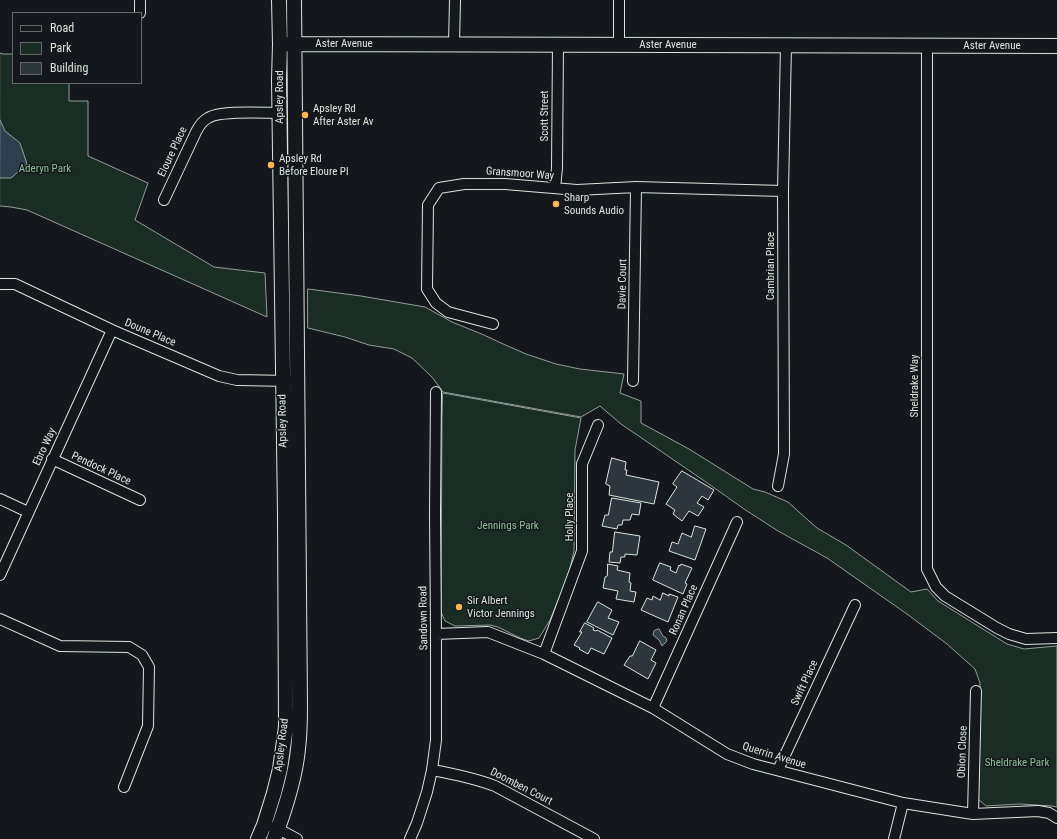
<!DOCTYPE html>
<html>
<head>
<meta charset="utf-8">
<style>
  body { margin:0 }
  #map { position:relative; width:1057px; height:839px; overflow:hidden; background:#14181c; font-family:"Roboto Condensed",sans-serif }
  canvas { display:block }
  .legend { position:absolute; left:12px; top:12px; width:130px; height:72px; box-sizing:border-box; background:#14181c; border:1px solid #626a69; margin:0; padding:5px 7px; list-style:none; font-size:12px; color:#d8e6dc }
  .legend li { display:flex; align-items:center; gap:8px; height:20px }
  .legend b { width:20px; border:1px solid #626a69 }
</style>
</head>
<body>
<div id="map">
<canvas width="1057" height="839"></canvas>
<ul class="legend">
<li><b style="height:5px;background:#14181c"></b>Road</li>
<li><b style="height:11px;background:#1a2d24"></b>Park</li>
<li><b style="height:11px;background:#2c363c"></b>Building</li>
</ul>
</div>
<script>
const context = document.querySelector('canvas').getContext('2d');
context.lineJoin = 'round';
function fill(path, color) {
  context.fillStyle = color;
  context.fill(path, 'evenodd');
}
function stroke(path, color, width, dash) {
  context.strokeStyle = color;
  context.lineWidth = width;
  context.lineCap = dash ? 'butt' : 'round';
  context.setLineDash(dash || []);
  context.stroke(path);
}
function label(font, color, halo, rows, align = 'center') {
  context.font = font + ' "Roboto Condensed",sans-serif';
  context.lineWidth = 3;
  context.setLineDash([]);
  context.textBaseline = 'middle';
  context.strokeStyle = halo;
  context.fillStyle = color;
  for (const [text, x, y, turn = 0] of rows) {
    context.save();
    context.translate(x, y);
    context.rotate((+turn || 0) * Math.PI / 180);
    context.textAlign = isNaN(turn) ? turn : align;
    if (halo) context.strokeText(text, 0, 0);
    context.fillText(text, 0, 0);
    context.restore();
  }
}
const green = new Path2D(`
  M 0,53 L 3,54 L 13,54 L 13,83 L 69,83 L 69,101 L 88,101 L 88,156 L 148,183 L 135,220 L 214,267 L 265,273 L 267,317 L 27,210 L 11,207 L 0,206 Z
  M 308,289 L 361,296 L 425,307 L 452,322 L 484,335 L 501,343 L 526,354 L 556,364 L 580,369 L 624,374 L 620,393 L 641,401 L 641,423 L 689,449 L 753,489 L 765,492 L 788,502 L 809,521 L 817,528 L 846,545 L 911,592 L 927,589 L 938,601 L 1007,644 L 1024,649 L 1057,646 L 1057,807 L 1052,806 L 1020,804 L 986,806 L 978,799 L 980,683 L 975,669 L 947,644 L 907,614 L 827,558 L 778,531 L 744,509 L 706,482 L 621,424 L 600,406 L 581,417 L 443,392 L 432,377 L 412,358 L 394,349 L 369,345 L 345,337 L 308,328 Z
  M 443,393 L 581,418 L 575,450 L 574,551 L 568,577 L 550,620 L 539,638 L 529,641 L 520,638 L 498,627 L 490,625 L 455,626 L 445,621 L 441,612 L 442,419 Z`);
const water = new Path2D(`
  M 0,120 L 5,131 L 20,143 L 27,164 L 11,178 L 0,178 Z
  M 659,629 L 663,636 L 666,638 L 667,641 L 662,646 L 659,640 L 653,635 L 654,631 Z`);
const building = new Path2D(`
  M 612,458 L 626,462 L 625,470 L 627,470 L 626,475 L 659,482 L 654,504 L 609,495 L 610,486 L 606,484 Z
  M 682,471 L 714,490 L 708,500 L 702,496 L 697,503 L 704,507 L 698,516 L 689,511 L 682,521 L 673,514 L 675,510 L 666,504 L 677,487 L 673,484 Z
  M 612,498 L 641,503 L 639,515 L 632,514 L 630,520 L 623,520 L 622,525 L 618,525 L 617,529 L 602,526 L 605,515 L 608,515 Z
  M 695,526 L 706,529 L 695,560 L 669,551 L 672,542 L 678,544 L 682,533 L 691,537 Z
  M 615,532 L 640,536 L 637,555 L 625,554 L 625,557 L 621,557 L 620,563 L 609,562 L 610,552 L 612,552 Z
  M 660,563 L 671,567 L 670,570 L 676,573 L 679,565 L 680,566 L 681,564 L 692,568 L 685,583 L 687,584 L 683,594 L 653,580 Z
  M 608,564 L 618,566 L 617,570 L 630,573 L 629,582 L 631,583 L 630,591 L 636,592 L 634,602 L 616,599 L 618,591 L 603,588 L 605,577 L 607,576 Z
  M 663,593 L 669,596 L 669,594 L 678,597 L 668,622 L 641,610 L 647,598 L 652,600 L 653,596 L 660,600 Z
  M 598,602 L 612,610 L 608,618 L 619,622 L 613,635 L 587,622 Z
  M 585,623 L 594,628 L 593,630 L 596,631 L 597,630 L 612,638 L 604,654 L 591,648 L 588,654 L 579,649 L 580,648 L 574,645 L 582,632 L 580,632 Z
  M 640,641 L 656,650 L 651,660 L 656,663 L 648,679 L 624,665 L 630,656 L 632,656 Z`);
const street = new Path2D(`
  M 619,0 L 619,44
  M 140,13 L 140,0
  M 454,44 L 455,0
  M 927,46 L 927,569 L 936,587 L 945,596 L 997,628 L 1009,634 L 1026,639 L 1057,638
  M 555,188 L 557,168 L 558,44
  M 164,200 L 196,132 C 199,126 202,121 208,118 C 220,110 264,113 280,113
  M 0,284 L 15,284 L 112,330 L 219,376 L 237,380 L 289,381
  M 493,324 L 448,312 L 436,303 L 427,289 L 428,205 L 439,188 L 464,184 L 505,184 L 577,190 L 636,187 L 783,191
  M 633,381 L 636,187
  M 52,459 L 140,500
  M 778,486 L 784,454 L 783,191 L 786,45
  M 0,499 L 28,512
  M 0,575 L 112,330
  M 0,619 L 60,646 L 129,647 L 142,655 L 149,667 L 148,726 L 124,787
  M 436,634 L 488,632 L 544,654 L 653,708 L 727,754 L 753,764 L 903,803 L 973,814 L 1038,811 L 1049,813 L 1057,818
  M 544,654 L 582,551 L 582,464 L 598,425
  M 653,708 L 737,522
  M 432,770 C 454,774 474,778 495,786 L 594,839
  M 778,770 L 855,605
  M 973,814 L 976,691
  M 272,827 L 284,832 L 297,839
  M 410,839 L 417,823 L 427,792 L 432,770 L 436,740 L 436,634 L 435,513 L 436,392
  M 894,839 L 903,803`);
const secondary = new Path2D(`
  M 285,44 L 1057,46
  M 258,839 L 264,825 L 274,793 L 280,769 L 286,727 L 285,514 L 279,80 L 280,44 L 279,0
  M 274,839 C 285,810 295,780 298,749 C 300,734 300,720 300,705 L 294,0`);
const markers = [
  [305,115,4,"#ffb74d"],
  [271,165,4,"#ffb74d"],
  [556,204,4,"#ffb74d"],
  [459,607,4,"#ffb74d"]
];
const streetNames = [
  ["Aster Avenue",344,44],
  ["Aster Avenue",668,45],
  ["Aster Avenue",992,46],
  ["Apsley Road",280,97,-90],
  ["Scott Street",545,116,-90],
  ["Eloure Place",173,152,-65],
  ["Gransmoor Way",520,174,4],
  ["Cambrian Place",771,266,-90],
  ["Davie Court",623,284,-89],
  ["Doune Place",150,333,23],
  ["Sheldrake Way",915,386,-90],
  ["Apsley Road",283,421,-91],
  ["Ebro Way",45,447,-65],
  ["Pendock Place",101,469,25],
  ["Holly Place",570,517,-90],
  ["Ronan Place",684,610,-66],
  ["Sandown Road",424,618,-91],
  ["Swift Place",805,683,-65],
  ["Apsley Road",282,745,-83],
  ["Obion Close",963,752,-88],
  ["Querrin Avenue",774,756,17],
  ["Doomben Court",521,787,27]
];
const poiNames = [
  ["Apsley Rd",313,109],
  ["After Aster Av",313,122],
  ["Apsley Rd",279,159],
  ["Before Eloure Pl",279,172],
  ["Sharp",564,198],
  ["Sounds Audio",564,211],
  ["Sir Albert",467,601],
  ["Victor Jennings",467,614]
];
const parkNames = [
  ["Aderyn Park",45,169],
  ["Jennings Park",508,526],
  ["Sheldrake Park",1017,763]
];
fill(green, '#1a2d24');
stroke(green, '#939e99', 1);
fill(water, '#2f3f4d');
stroke(water, '#939e99', 1);
fill(building, '#2c363c');
stroke(building, '#d8e6dc', 1);
stroke(street, '#d8e6dc', 12);
stroke(secondary, '#d8e6dc', 16);
stroke(street, '#14181c', 10);
stroke(secondary, '#14181c', 14);
for (const [x, y, r, color] of markers) {
  const dot = new Path2D();
  dot.arc(x, y, r, 0, 2 * Math.PI);
  context.fillStyle = color;
  context.fill(dot);
  stroke(dot, '#14181c', 1.5);
}
label('11px', '#d8e6dc', '#14181c', streetNames);
label('11px', '#d8e6dc', '#14181c', poiNames, 'left');
label('11px', '#8ac095', '#14181c', parkNames);
</script>
</body>
</html>
